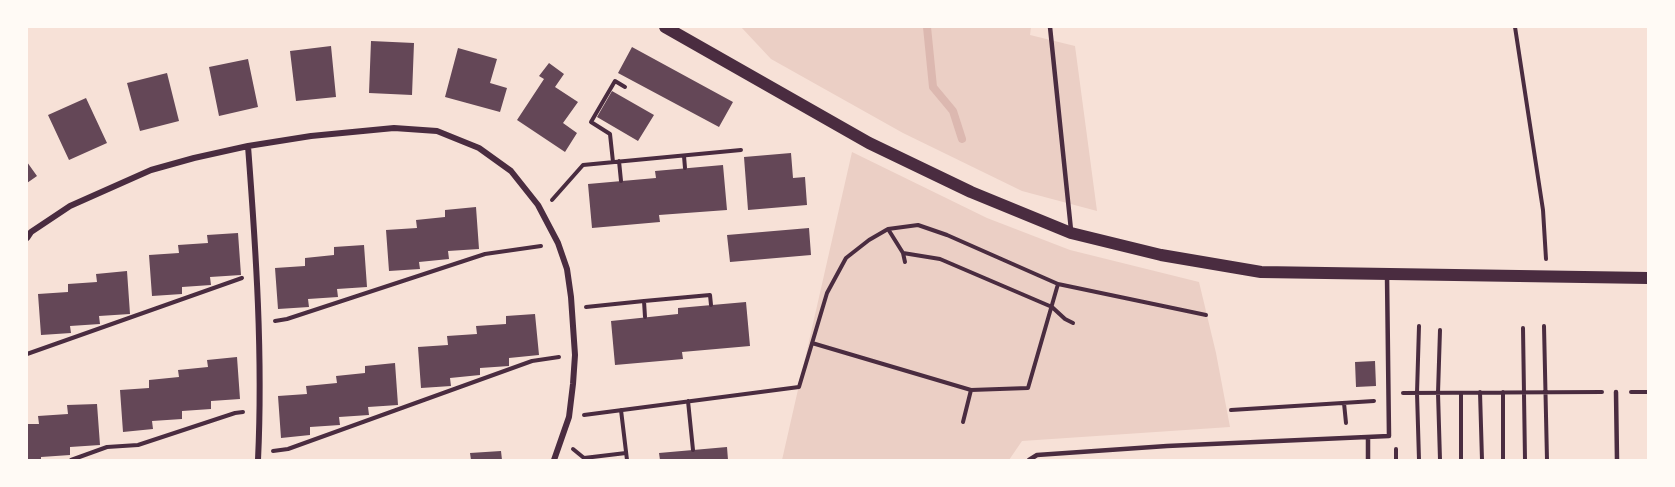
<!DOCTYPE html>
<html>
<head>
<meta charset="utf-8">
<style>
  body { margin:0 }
  #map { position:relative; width:1675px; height:487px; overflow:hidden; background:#f7e1d7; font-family:"PT Serif",serif }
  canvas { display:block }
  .frame { position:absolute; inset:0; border:28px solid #fffaf5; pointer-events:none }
</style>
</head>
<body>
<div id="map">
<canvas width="1675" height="487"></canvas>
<div class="frame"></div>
</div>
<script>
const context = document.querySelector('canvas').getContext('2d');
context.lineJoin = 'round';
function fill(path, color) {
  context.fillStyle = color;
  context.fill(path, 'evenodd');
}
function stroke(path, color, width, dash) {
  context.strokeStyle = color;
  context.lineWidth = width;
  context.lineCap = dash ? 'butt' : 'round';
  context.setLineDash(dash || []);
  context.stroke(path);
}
const green = new Path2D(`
  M 741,27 L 1031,27 L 1030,35 L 1075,46 L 1097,211 L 1022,191 L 903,133 L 771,59 Z
  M 852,152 L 987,218 L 1070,250 L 1199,282 L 1216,353 L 1230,427 L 1022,441 L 1009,460 L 782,460 Z`);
const stream = new Path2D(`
  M 927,27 L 933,87 L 953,111 L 962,139`);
const building = new Path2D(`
  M 371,41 L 414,43 L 412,95 L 369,93 Z
  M 331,46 L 336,97 L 296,101 L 290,51 Z
  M 632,47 L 733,102 L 719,127 L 618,73 Z
  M 458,48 L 497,59 L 490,83 L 507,88 L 500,112 L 445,97 Z
  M 248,59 L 258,107 L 219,116 L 209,67 Z
  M 549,63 L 564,74 L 555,87 L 578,102 L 563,123 L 577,133 L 565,152 L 517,120 L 544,79 L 539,76 Z
  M 167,73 L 179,121 L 140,131 L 127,83 Z
  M 612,91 L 654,115 L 638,141 L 597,117 Z
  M 86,98 L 107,143 L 69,160 L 48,115 Z
  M 791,153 L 793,178 L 805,177 L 807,205 L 748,210 L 744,157 Z
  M 27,162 L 37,176 L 27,183 Z
  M 723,165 L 727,210 L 659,215 L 660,222 L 592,228 L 588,184 L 656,178 L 655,171 Z
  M 476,207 L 479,249 L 448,251 L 449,259 L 419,262 L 420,269 L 389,271 L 386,230 L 417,228 L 416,220 L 445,217 L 445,210 Z
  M 809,228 L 811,255 L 730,262 L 727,235 Z
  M 238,233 L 241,275 L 210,277 L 211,285 L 182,287 L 182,294 L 152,296 L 149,255 L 179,253 L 178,245 L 208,243 L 207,235 Z
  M 364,245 L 367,287 L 337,289 L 338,297 L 308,299 L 309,307 L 278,309 L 275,268 L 305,266 L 305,258 L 334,255 L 334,247 Z
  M 127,271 L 130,314 L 99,316 L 100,324 L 70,326 L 71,333 L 41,335 L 38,294 L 68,292 L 68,284 L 97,282 L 96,274 Z
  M 746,302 L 750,346 L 682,352 L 683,359 L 615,365 L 611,321 L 678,314 L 678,308 Z
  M 535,314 L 539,355 L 509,358 L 509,366 L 480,368 L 480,375 L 450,378 L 451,386 L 421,388 L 418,347 L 448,345 L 447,336 L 477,334 L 476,326 L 506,324 L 506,316 Z
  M 237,357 L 240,399 L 211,401 L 211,409 L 182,411 L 182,419 L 152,421 L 153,429 L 123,432 L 120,390 L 149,388 L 149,380 L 179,377 L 178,370 L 208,367 L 207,360 Z
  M 1375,361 L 1376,386 L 1356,387 L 1355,362 Z
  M 395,363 L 398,405 L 368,407 L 369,415 L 339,417 L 340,425 L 310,427 L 310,435 L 281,438 L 278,396 L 307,394 L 306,386 L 337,383 L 336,376 L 365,373 L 365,366 Z
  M 97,404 L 100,445 L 70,447 L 70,455 L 41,457 L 41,460 L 27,460 L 27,424 L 39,424 L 38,416 L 68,414 L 67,405 Z
  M 727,447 L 728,460 L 660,460 L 659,453 Z
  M 501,451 L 502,460 L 471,460 L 470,453 Z`);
const path = new Path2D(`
  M 1515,27 L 1543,210 L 1546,259
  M 684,156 L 685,168
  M 619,161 L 621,181
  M 613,162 L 610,134 L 591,122 L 615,81 L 625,87
  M 552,200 L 583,165 L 741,150
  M 888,229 L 903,253 L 940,259 L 1052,307 L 1065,319 L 1073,323
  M 903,253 L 905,262
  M 644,301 L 710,295 L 711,305
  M 586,307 L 644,301 L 645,317
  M 275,321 L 287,319 L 485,254 L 541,246
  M 1419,326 L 1417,393 L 1419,460
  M 1544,326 L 1547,460
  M 1523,328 L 1525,460
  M 1440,330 L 1438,393 L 1440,460
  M 812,343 L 971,390 L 1028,388 L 1058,284
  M 27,354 L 242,278
  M 1480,392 L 1482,460
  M 1503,392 L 1503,460
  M 1631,392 L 1648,392
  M 1403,393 L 1602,392
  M 688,401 L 693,450
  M 1344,403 L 1346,423
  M 621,410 L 627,460
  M 1231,410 L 1374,401
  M 584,415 L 799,387 L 827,293 L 846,258 L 869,240 L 888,229 L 918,225 L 947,235 L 1058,284 L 1206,315
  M 963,422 L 971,390
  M 573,449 L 584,458 L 626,453
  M 1396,449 L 1396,460
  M 273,451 L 288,449 L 532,361 L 559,357
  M 71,460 L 107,447 L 138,445 L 235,413 L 243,412
  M 1461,460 L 1461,393`);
const service = new Path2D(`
  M 1050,27 L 1071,230
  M 1616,392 L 1617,460
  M 1368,437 L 1368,460
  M 1029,460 L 1037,455 L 1167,446 L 1389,436 L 1387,275`);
const minor = new Path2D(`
  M 248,146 C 256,251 263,355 258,460
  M 27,238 L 31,232 L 70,206 L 151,170 L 194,158 L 248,146 L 311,136 L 394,128 L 437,131 L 479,148 L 511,171 L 538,205 L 558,243 L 567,269 L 571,297 L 575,355 L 573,384 L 569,417 L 554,460`);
const secondary = new Path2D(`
  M 665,27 L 869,143 L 971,192 L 1071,233 L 1161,255 L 1261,272 L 1648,278`);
fill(green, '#ebcfc5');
stroke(stream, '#dcb8b0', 8);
fill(building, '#644757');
stroke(path, '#4a2c40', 4);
stroke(service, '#4a2c40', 4.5);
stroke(minor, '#4a2c40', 6);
stroke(secondary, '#4a2c40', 12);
</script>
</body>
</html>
